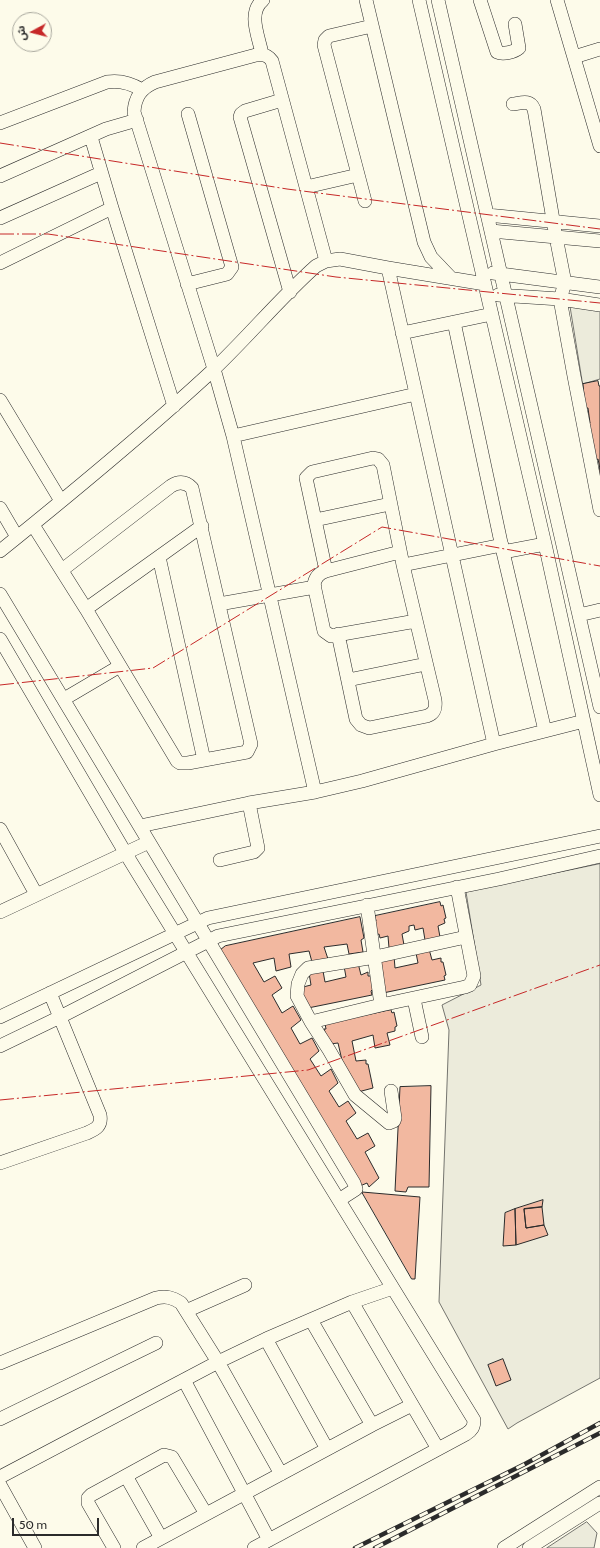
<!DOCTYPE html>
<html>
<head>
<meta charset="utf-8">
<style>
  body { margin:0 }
  #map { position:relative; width:600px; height:1548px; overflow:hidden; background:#fdfbea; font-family:Cabin,"Noto Sans Arabic",sans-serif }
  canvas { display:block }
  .north { position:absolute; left:12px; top:12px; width:40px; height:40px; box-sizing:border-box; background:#fdfbea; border:1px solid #a9a89e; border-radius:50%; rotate:263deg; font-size:11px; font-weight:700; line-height:16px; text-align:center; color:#2b2b2b }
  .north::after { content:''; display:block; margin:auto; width:14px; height:18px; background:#c62828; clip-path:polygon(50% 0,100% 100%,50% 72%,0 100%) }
  .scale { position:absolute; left:12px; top:1518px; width:87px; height:18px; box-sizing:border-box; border:2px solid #2b2b2b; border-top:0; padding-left:5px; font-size:12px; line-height:14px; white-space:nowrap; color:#2b2b2b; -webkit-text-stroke:3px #fdfbea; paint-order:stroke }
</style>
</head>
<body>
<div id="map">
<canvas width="600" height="1548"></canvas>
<div class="north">ش</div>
<div class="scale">50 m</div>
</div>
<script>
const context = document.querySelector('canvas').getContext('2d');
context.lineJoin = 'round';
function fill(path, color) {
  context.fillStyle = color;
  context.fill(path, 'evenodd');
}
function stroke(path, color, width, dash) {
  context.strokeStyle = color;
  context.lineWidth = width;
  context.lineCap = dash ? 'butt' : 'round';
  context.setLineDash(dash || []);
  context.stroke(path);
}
const green = new Path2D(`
  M 570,304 L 600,307 L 600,379 L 583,384 Z
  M 600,864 L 600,1378 L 517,1423 L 508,1429 L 439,1302 L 449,1030 L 442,1005 L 481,985 L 466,892 Z
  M 587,1522 L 597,1533 L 594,1548 L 547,1548 Z`);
const building = new Path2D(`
  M 598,381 L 599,386 L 600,386 L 600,479 L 598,469 L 600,469 L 598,459 L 596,460 L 588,424 L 590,423 L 588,408 L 585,408 L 583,384 Z
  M 440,902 L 441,906 L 443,905 L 446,918 L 444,919 L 445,923 L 438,926 L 440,937 L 425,940 L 423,928 L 415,930 L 414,925 L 409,926 L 409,931 L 402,934 L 404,945 L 389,948 L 388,936 L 380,938 L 379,934 L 375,935 L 373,921 L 376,921 L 375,916 Z
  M 360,917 L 364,938 L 361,940 L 363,952 L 349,954 L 347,944 L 324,947 L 328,959 L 312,962 L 309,951 L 289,954 L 291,967 L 276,971 L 274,958 L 253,963 L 264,982 L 275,976 L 282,988 L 272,995 L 282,1013 L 293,1006 L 301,1020 L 291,1028 L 300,1044 L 312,1038 L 319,1051 L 310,1059 L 321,1076 L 331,1069 L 338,1083 L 329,1091 L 339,1107 L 348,1101 L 356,1113 L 346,1121 L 357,1139 L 368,1133 L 375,1146 L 365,1152 L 379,1178 L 369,1187 L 367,1183 L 360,1186 L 220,950 L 225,946 Z
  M 429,949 L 432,960 L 441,958 L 441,962 L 443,962 L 446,975 L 444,976 L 445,980 L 383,993 L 380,960 L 394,956 L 395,968 L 418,963 L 416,953 Z
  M 358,963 L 361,975 L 368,972 L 368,976 L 371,976 L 373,989 L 371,991 L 372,995 L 308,1008 L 302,992 L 303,987 L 311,985 L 309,973 L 323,971 L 325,982 L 346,977 L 344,966 Z
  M 391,1010 L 392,1013 L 394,1012 L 397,1026 L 395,1027 L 395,1031 L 387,1033 L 390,1045 L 375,1048 L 373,1035 L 352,1041 L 356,1061 L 366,1060 L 366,1064 L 368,1064 L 373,1088 L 358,1092 L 344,1069 L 338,1043 L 330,1044 L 328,1042 L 324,1029 L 326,1029 L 325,1024 Z
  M 431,1086 L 429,1187 L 408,1187 L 406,1192 L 395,1191 L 400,1087 Z
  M 362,1192 L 420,1197 L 415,1279 L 412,1279 Z
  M 543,1200 L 542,1207 L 524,1209 L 526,1228 L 544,1225 L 548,1235 L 516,1245 L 515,1209 Z
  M 542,1207 L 544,1225 L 526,1228 L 524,1209 Z
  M 515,1209 L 516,1245 L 503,1246 L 505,1213 Z
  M 503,1359 L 511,1380 L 496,1386 L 488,1365 Z`);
const minor = new Path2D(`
  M 366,0 L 424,242 L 431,257 L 451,278
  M 419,0 L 545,544 L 600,795
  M 438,0 L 600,707
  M 480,0 L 497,52 C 503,55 514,52 519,48 L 515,24
  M 557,0 L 600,146
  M 262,54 C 259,37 247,13 263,0
  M 574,57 L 600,49
  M 282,100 L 245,111 L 241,114 L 240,117 L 290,292
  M 513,104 C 521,103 530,99 534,109 L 556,237 L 565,283 L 560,299 L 574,376 L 600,510
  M 0,123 L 107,82 C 120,80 131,83 142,90
  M 91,137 L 112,208 L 174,406
  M 0,176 L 106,129 L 137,120
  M 306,187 L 358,175
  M 365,201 L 324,45 L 325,40 L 329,36 L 372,26
  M 487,215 L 600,226
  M 0,218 L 101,173
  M 491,231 L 600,241
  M 0,263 L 112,208
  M 388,268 L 494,744
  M 493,273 L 600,287
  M 187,284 L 227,274 L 232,267 L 188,114
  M 498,295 L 560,299 L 600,305
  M 454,322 L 503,552 L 545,731
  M 402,333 L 492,314
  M 0,400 L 61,501
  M 233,436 L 416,394
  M 0,508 L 17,537
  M 315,520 L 390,504
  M 33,525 L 86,609 L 177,761 L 180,763 L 188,763 L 247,752 L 251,744 L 192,488 C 186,482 179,481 171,486 L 62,570
  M 0,551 C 72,493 144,434 212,371 C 248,337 280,298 316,266 L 326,261 L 340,259 L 388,268 L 485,284
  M 400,552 L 326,571 C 319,573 315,577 314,585 L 324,631 L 331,636 L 416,621
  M 503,552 L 545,544
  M 159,557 L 204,760
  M 403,565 L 502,545
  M 326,571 L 306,478 L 312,472 L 373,458 L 378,459 L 383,465 L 403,565 L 435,700 C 436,708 435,713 427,716 L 369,728 L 361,725 L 356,719 L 338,634
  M 0,594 C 118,790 235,987 354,1183 L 356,1189 L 339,1200
  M 219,604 L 315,587
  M 86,609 L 202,526
  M 579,615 L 600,610
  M 0,639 L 126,854 L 474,1420 C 474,1427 472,1430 466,1434 L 254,1548
  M 348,680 L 426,664
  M 64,699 L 120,666
  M 315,792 L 233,436 L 214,369 L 134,112 C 135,97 141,88 155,82 L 256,55 C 263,54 268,55 272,61 L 326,261
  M 140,826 L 249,803 L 315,792 L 362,781 L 494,744 L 584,721
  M 0,829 L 36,894
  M 220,860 L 254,852 L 258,848 L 249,803
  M 367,905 L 381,1005
  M 0,912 L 149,842
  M 414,999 L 422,1037
  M 0,1017 L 208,918 L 600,836
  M 311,1022 L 381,1005 L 465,987 L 470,985 L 474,976 L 457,887
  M 0,1046 L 60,1017 L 218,936 L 499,879 L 600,856
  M 391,1091 L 395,1118 L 394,1121 L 389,1123 L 355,1095 L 329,1050 L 311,1022 L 297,996 L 298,984 L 302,974 L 308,968 L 375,957 L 466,937
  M 0,1163 L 87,1133 C 96,1129 102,1126 100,1115 L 50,993
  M 352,1302 L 438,1449
  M 186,1311 L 245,1285
  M 311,1320 L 372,1425
  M 266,1339 L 327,1449
  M 0,1363 L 156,1298 C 166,1296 172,1297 181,1303 L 218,1362 L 281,1474
  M 184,1380 L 269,1540
  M 0,1419 L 156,1343
  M 126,1476 L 161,1538
  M 0,1477 L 218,1362 L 266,1339 L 352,1302 L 393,1288
  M 0,1485 L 35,1548
  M 114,1548 L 88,1503 L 88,1498 L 91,1495 L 164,1455 L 172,1457 L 206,1514
  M 143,1548 L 372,1425 L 412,1405
  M 504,1548 L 600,1487
  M 529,1548 L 600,1503`);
const rail = new Path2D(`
  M 355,1548 L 525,1464 L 600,1423
  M 375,1548 L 600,1433`);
const power = new Path2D(`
  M 0,143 L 287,189 L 600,229
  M 0,234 L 48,234 L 336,277 L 600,303
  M 0,685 L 153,668 L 382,527 L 600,566
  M 0,1100 L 308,1070 L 600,965`);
fill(green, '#ecebdb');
stroke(green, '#74746e', 1);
fill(building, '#f2b8a0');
stroke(building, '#2b2b2b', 1);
stroke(minor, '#2b2b2b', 14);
stroke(minor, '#fdfbea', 13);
stroke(rail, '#2b2b2b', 4.5);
stroke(rail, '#fdfbea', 3, [9]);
stroke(power, '#c62828', 1, [14, 3, 2, 3]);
</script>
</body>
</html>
